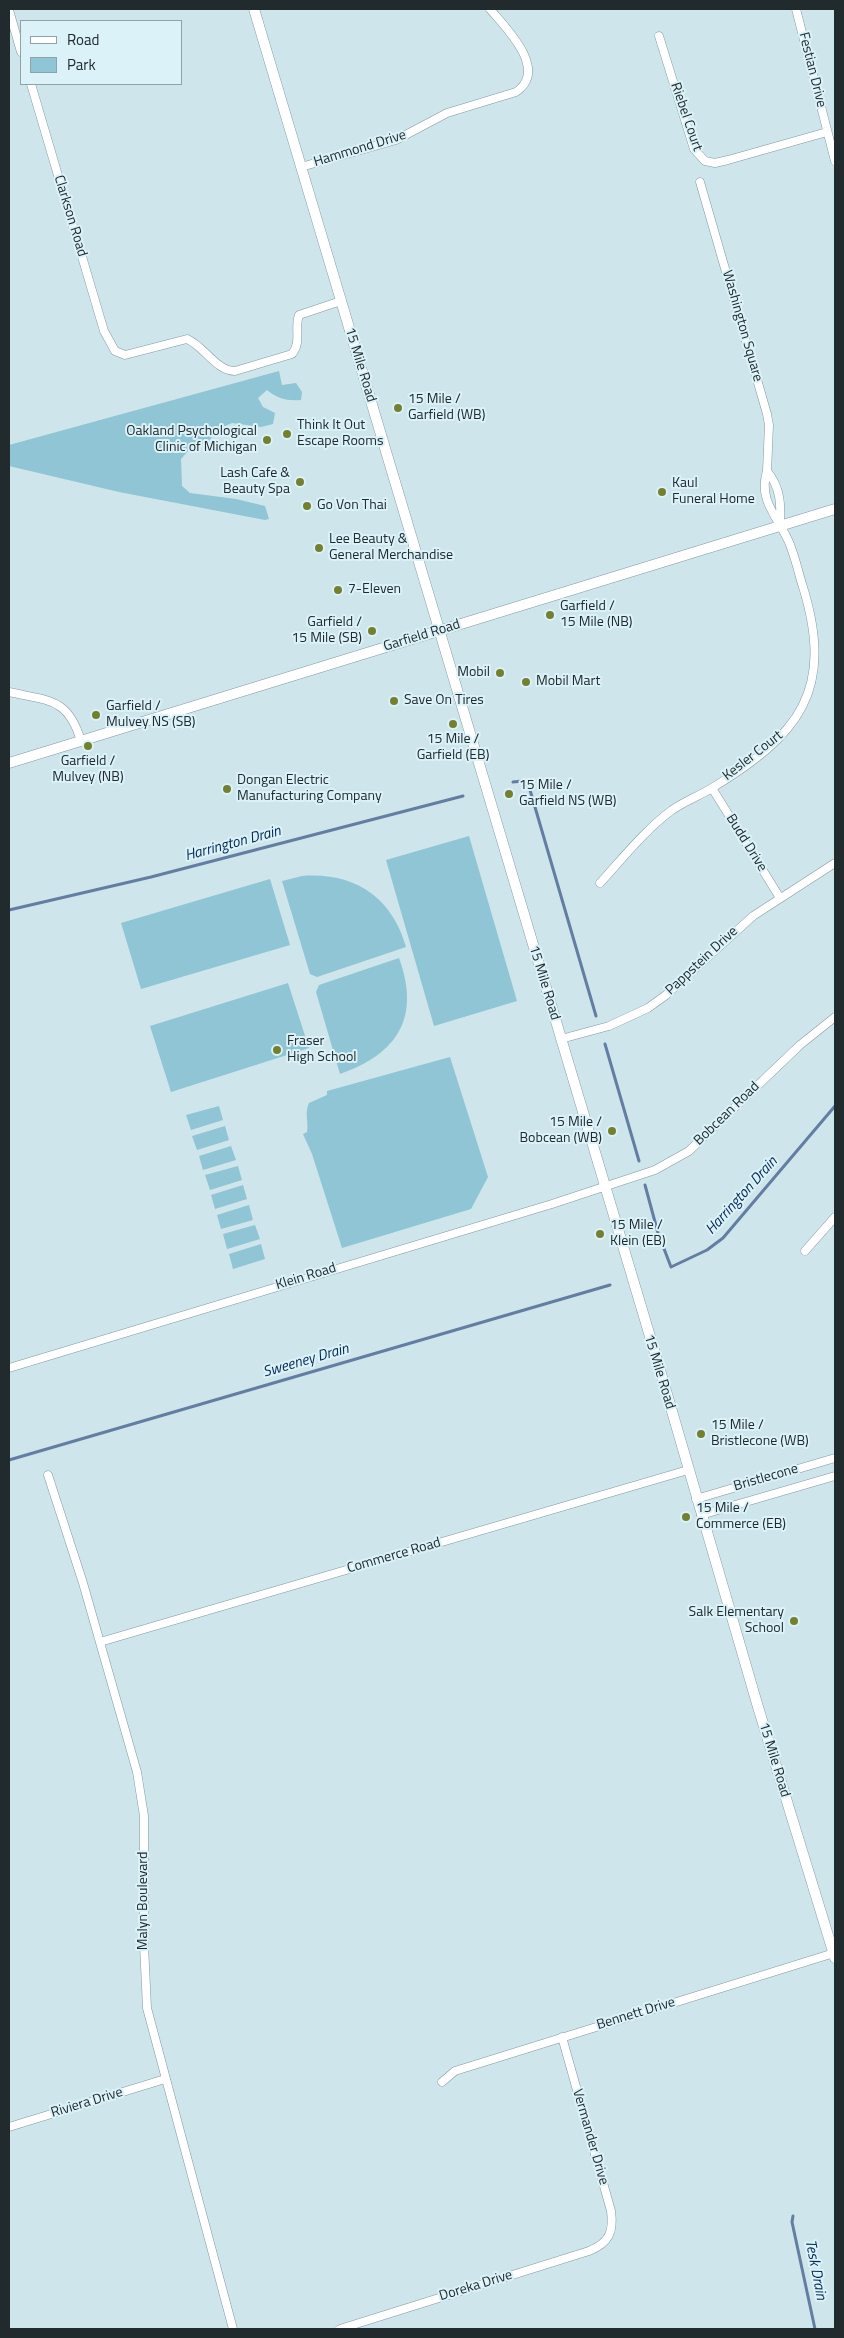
<!DOCTYPE html>
<html>
<head>
<meta charset="utf-8">
<style>
  body { margin:0 }
  #map { position:relative; width:844px; height:2338px; overflow:hidden; background:#cee5eb; font-family:"Titillium Web",sans-serif }
  canvas { display:block }
  .frame { position:absolute; inset:0; border:10px solid #212a2d; pointer-events:none }
  .legend { position:absolute; left:20px; top:20px; width:162px; height:65px; box-sizing:border-box; background:#dbf2f9; border:1px solid #91a2a7; margin:0; padding:6px 9px; list-style:none; font-size:15px; color:#212a2d }
  .legend li { display:flex; align-items:center; gap:10px; height:25px }
  .legend b { width:25px; border:1px solid #91a2a7 }
</style>
</head>
<body>
<div id="map">
<canvas width="844" height="2338"></canvas>
<div class="frame"></div>
<ul class="legend">
<li><b style="height:6px;background:#fff"></b>Road</li>
<li><b style="height:14px;background:#8fc5d4"></b>Park</li>
</ul>
</div>
<script>
const context = document.querySelector('canvas').getContext('2d');
context.lineJoin = 'round';
function fill(path, color) {
  context.fillStyle = color;
  context.fill(path, 'evenodd');
}
function stroke(path, color, width, dash) {
  context.strokeStyle = color;
  context.lineWidth = width;
  context.lineCap = dash ? 'butt' : 'round';
  context.setLineDash(dash || []);
  context.stroke(path);
}
function label(font, color, halo, rows, align = 'center') {
  context.font = font + ' "Titillium Web",sans-serif';
  context.lineWidth = 4;
  context.setLineDash([]);
  context.textBaseline = 'middle';
  context.strokeStyle = halo;
  context.fillStyle = color;
  for (const [text, x, y, turn = 0] of rows) {
    context.save();
    context.translate(x, y);
    context.rotate((+turn || 0) * Math.PI / 180);
    context.textAlign = isNaN(turn) ? turn : align;
    if (halo) context.strokeText(text, 0, 0);
    context.fillText(text, 0, 0);
    context.restore();
  }
}
const green = new Path2D(`
  M 279,371 L 282,385 L 296,383 L 302,392 L 301,400 C 287,401 278,399 267,390 L 258,398 L 263,407 L 275,413 L 273,424 L 261,427 L 232,423 L 218,429 L 209,441 L 191,448 L 181,459 L 182,486 L 190,493 L 236,499 L 265,506 L 269,519 L 265,520 L 119,492 L 9,466 L 9,445 Z
  M 469,836 L 517,1001 L 434,1026 L 386,860 Z
  M 302,876 C 354,872 392,897 406,947 L 317,977 L 310,974 L 282,881 Z
  M 270,879 L 290,945 L 141,989 L 121,923 Z
  M 399,958 C 421,1018 397,1054 340,1074 L 316,992 L 319,985 Z
  M 288,983 L 309,1048 L 171,1092 L 150,1026 Z
  M 450,1057 L 488,1177 L 471,1209 L 342,1248 L 312,1154 L 303,1134 L 307,1132 C 309,1121 304,1114 309,1103 L 327,1095 L 327,1091 Z
  M 219,1106 L 223,1120 L 191,1130 L 186,1115 Z
  M 225,1126 L 229,1140 L 197,1150 L 192,1136 Z
  M 231,1146 L 236,1160 L 203,1170 L 199,1156 Z
  M 238,1166 L 242,1180 L 210,1190 L 205,1175 Z
  M 243,1185 L 247,1199 L 215,1209 L 211,1195 Z
  M 249,1205 L 253,1220 L 221,1229 L 217,1215 Z
  M 255,1225 L 260,1239 L 227,1249 L 223,1234 Z
  M 261,1244 L 265,1259 L 233,1269 L 229,1254 Z`);
const stream = new Path2D(`
  M 513,782 L 523,781 L 530,790 L 596,1016
  M 9,910 L 151,877 L 463,796
  M 605,1044 L 639,1161
  M 645,1185 L 658,1233 L 671,1267 L 707,1250 L 723,1238 L 835,1106
  M 9,1460 L 610,1285
  M 793,2216 L 792,2222 L 815,2329`);
const street = new Path2D(`
  M 796,9 L 835,161
  M 9,10 L 21,52
  M 659,36 L 694,149 L 705,161 L 715,163 L 728,160 L 827,132
  M 31,84 L 104,331 L 115,351 L 125,355 L 187,339 C 204,346 216,371 235,371 L 292,354 C 302,342 294,328 299,315 L 341,301
  M 301,167 L 396,140 L 447,113 L 516,92 C 549,70 506,28 490,9
  M 700,182 L 767,414 L 769,425 L 767,471
  M 9,692 C 48,701 68,697 81,741
  M 712,788 L 780,898
  M 600,883 C 623,858 645,830 672,810 C 685,801 699,796 712,788 C 799,735 835,691 803,587 C 798,572 795,555 788,540 C 777,516 758,500 767,471 C 781,488 781,505 780,526
  M 561,1039 L 609,1026 L 648,1008 L 666,995 L 753,916 L 835,863
  M 805,1251 L 835,1217
  M 9,1368 L 552,1204 L 655,1170 L 689,1151 L 800,1045 L 835,1017
  M 48,1475 L 83,1583 L 137,1772 L 144,1816 L 144,1945 L 147,2008 L 233,2329
  M 696,1499 L 835,1458
  M 701,1515 L 835,1476
  M 100,1642 L 688,1470
  M 442,2082 L 455,2071 L 834,1953
  M 9,2127 L 165,2079
  M 340,2329 L 589,2251 C 609,2243 614,2232 611,2211 L 562,2037`);
const secondary = new Path2D(`
  M 254,9 L 660,1370 L 758,1707 L 835,1958
  M 9,763 L 835,509`);
const markers = [
  [398,408,5,"#73812f"],
  [287,434,5,"#73812f"],
  [267,440,5,"#73812f"],
  [300,482,5,"#73812f"],
  [662,492,5,"#73812f"],
  [307,506,5,"#73812f"],
  [319,548,5,"#73812f"],
  [338,590,5,"#73812f"],
  [550,615,5,"#73812f"],
  [372,631,5,"#73812f"],
  [500,673,5,"#73812f"],
  [526,682,5,"#73812f"],
  [394,701,5,"#73812f"],
  [96,715,5,"#73812f"],
  [453,724,5,"#73812f"],
  [88,746,5,"#73812f"],
  [227,789,5,"#73812f"],
  [509,794,5,"#73812f"],
  [277,1050,5,"#73812f"],
  [612,1131,5,"#73812f"],
  [600,1234,5,"#73812f"],
  [701,1434,5,"#73812f"],
  [686,1517,5,"#73812f"],
  [794,1621,5,"#73812f"]
];
const streetNames = [
  ["Festian Drive",812,70,76],
  ["Riebel Court",686,117,71],
  ["Hammond Drive",360,149,-17],
  ["Clarkson Road",70,216,73],
  ["Washington Square",742,326,74],
  ["15 Mile Road",360,365,73],
  ["Garfield Road",422,636,-17],
  ["Kesler Court",753,756,-38],
  ["Budd Drive",746,843,58],
  ["Pappstein Drive",702,961,-43],
  ["15 Mile Road",544,983,73],
  ["Bobcean Road",727,1114,-44],
  ["Klein Road",306,1277,-17],
  ["15 Mile Road",659,1372,73],
  ["Bristlecone",766,1478,-16],
  ["Commerce Road",394,1556,-16],
  ["15 Mile Road",774,1760,73],
  ["Malyn Boulevard",144,1901,-90],
  ["Bennett Drive",636,2014,-17],
  ["Riviera Drive",87,2103,-17],
  ["Vermander Drive",590,2137,74],
  ["Doreka Drive",476,2286,-17]
];
const poiNames = [
  ["15 Mile /",408,400],
  ["Garfield (WB)",408,416],
  ["Think It Out",297,426],
  ["Escape Rooms",297,442],
  ["Oakland Psychological",257,432,"right"],
  ["Clinic of Michigan",257,448,"right"],
  ["Lash Cafe &",290,474,"right"],
  ["Beauty Spa",290,490,"right"],
  ["Kaul",672,484],
  ["Funeral Home",672,500],
  ["Go Von Thai",317,506],
  ["Lee Beauty &",329,540],
  ["General Merchandise",329,556],
  ["7-Eleven",348,590],
  ["Garfield /",560,607],
  ["15 Mile (NB)",560,623],
  ["Garfield /",362,623,"right"],
  ["15 Mile (SB)",362,639,"right"],
  ["Mobil",490,673,"right"],
  ["Mobil Mart",536,682],
  ["Save On Tires",404,701],
  ["Garfield /",106,707],
  ["Mulvey NS (SB)",106,723],
  ["15 Mile /",453,740,"center"],
  ["Garfield (EB)",453,756,"center"],
  ["Garfield /",88,762,"center"],
  ["Mulvey (NB)",88,778,"center"],
  ["Dongan Electric",237,781],
  ["Manufacturing Company",237,797],
  ["15 Mile /",519,786],
  ["Garfield NS (WB)",519,802],
  ["Fraser",287,1042],
  ["High School",287,1058],
  ["15 Mile /",602,1123,"right"],
  ["Bobcean (WB)",602,1139,"right"],
  ["15 Mile /",610,1226],
  ["Klein (EB)",610,1242],
  ["15 Mile /",711,1426],
  ["Bristlecone (WB)",711,1442],
  ["15 Mile /",696,1509],
  ["Commerce (EB)",696,1525],
  ["Salk Elementary",784,1613,"right"],
  ["School",784,1629,"right"]
];
const waterNames = [
  ["Harrington Drain",233,844,-15],
  ["Harrington Drain",742,1196,-48],
  ["Sweeney Drain",306,1361,-16],
  ["Tesk Drain",815,2270,79]
];
fill(green, '#8fc5d4');
stroke(stream, '#637ea1', 3);
stroke(street, '#8499a0', 9);
stroke(secondary, '#8499a0', 11);
stroke(street, '#fff', 8);
stroke(secondary, '#fff', 10);
for (const [x, y, r, color] of markers) {
  const dot = new Path2D();
  dot.arc(x, y, r, 0, 2 * Math.PI);
  context.fillStyle = color;
  context.fill(dot);
  stroke(dot, '#dbf2f9', 2);
}
label('14px', '#212a2d', '#dbf2f9', streetNames);
label('14px', '#212a2d', '#dbf2f9', poiNames, 'left');
label('italic 15px', '#042854', '#dbf2f9', waterNames);
</script>
</body>
</html>
